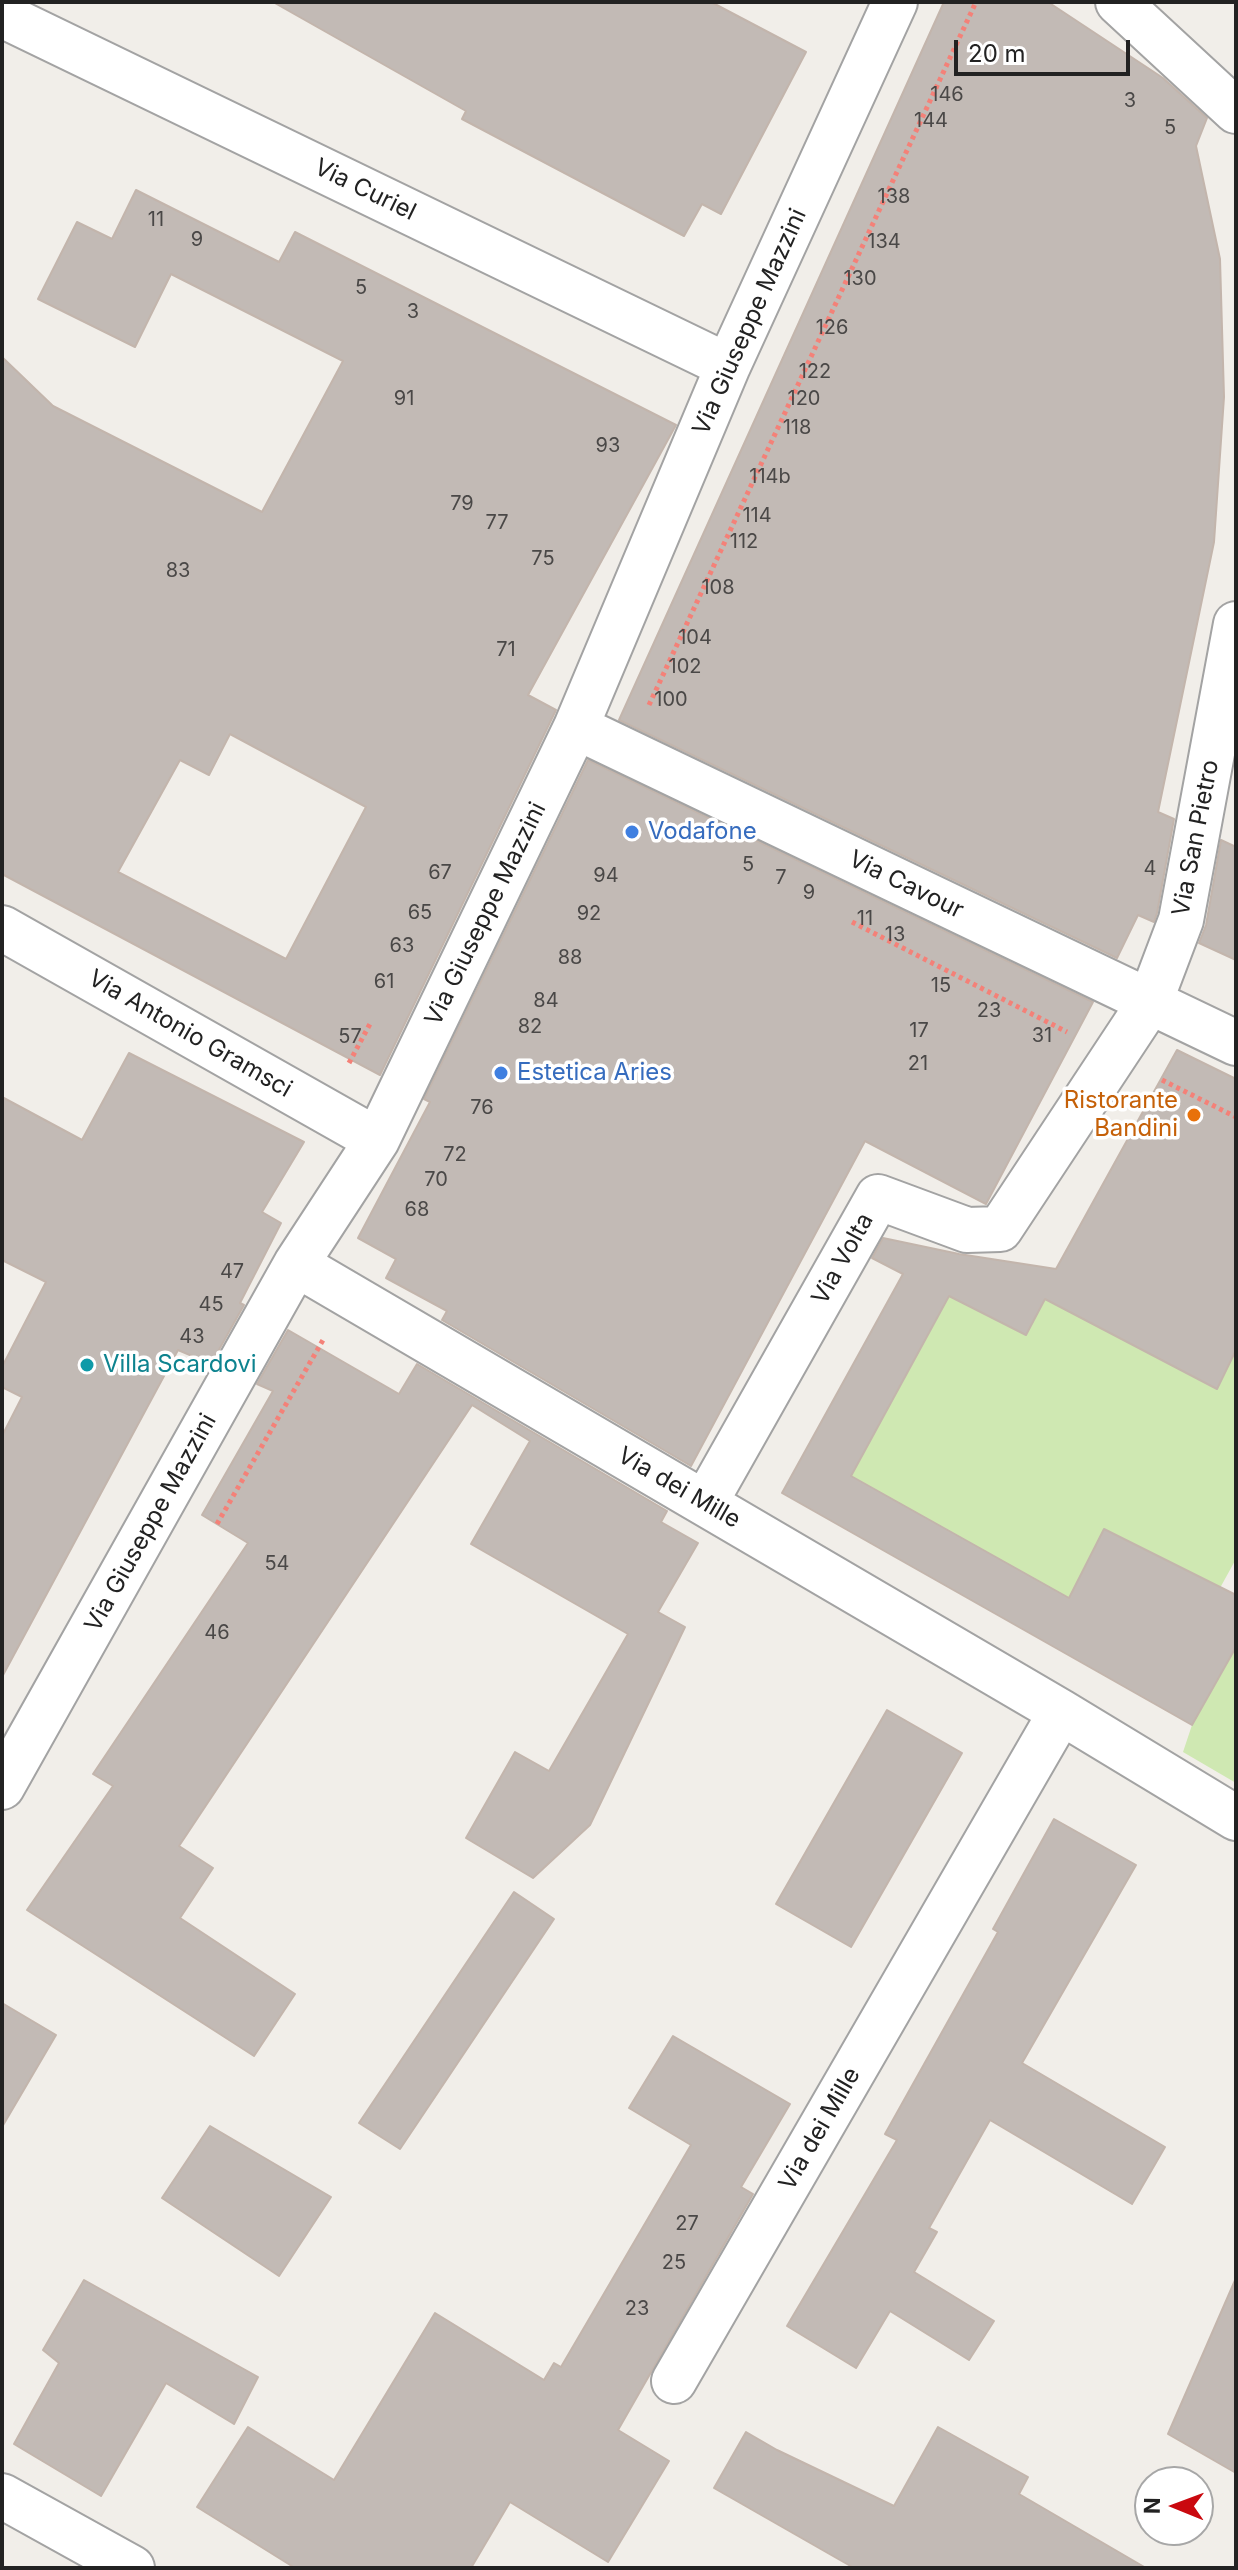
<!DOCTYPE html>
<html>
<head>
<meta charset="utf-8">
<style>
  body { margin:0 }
  #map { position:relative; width:1238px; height:2570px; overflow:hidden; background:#f1eee9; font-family:Inter,sans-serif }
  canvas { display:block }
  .frame { position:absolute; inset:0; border:4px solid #222; pointer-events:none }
  .north { position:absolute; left:1134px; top:2466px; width:80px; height:80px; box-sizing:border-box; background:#fff; border:2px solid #a7a7a7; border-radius:50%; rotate:271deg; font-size:22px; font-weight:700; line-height:32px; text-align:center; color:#222 }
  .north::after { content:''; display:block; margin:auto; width:28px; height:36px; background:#ca090f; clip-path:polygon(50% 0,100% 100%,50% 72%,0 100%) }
  .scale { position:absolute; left:954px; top:40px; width:176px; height:36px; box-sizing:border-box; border:4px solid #222; border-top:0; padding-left:10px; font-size:24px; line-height:28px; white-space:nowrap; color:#222; -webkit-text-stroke:6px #fff; paint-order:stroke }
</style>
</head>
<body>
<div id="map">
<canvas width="1238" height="2570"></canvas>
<div class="frame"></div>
<div class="north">N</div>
<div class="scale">20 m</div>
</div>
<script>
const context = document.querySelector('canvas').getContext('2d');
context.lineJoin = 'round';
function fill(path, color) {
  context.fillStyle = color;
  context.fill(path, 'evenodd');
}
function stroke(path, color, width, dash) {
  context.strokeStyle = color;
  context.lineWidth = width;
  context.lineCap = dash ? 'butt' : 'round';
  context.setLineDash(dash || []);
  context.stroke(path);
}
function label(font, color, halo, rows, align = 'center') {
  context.font = font + ' Inter,sans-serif';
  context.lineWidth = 7;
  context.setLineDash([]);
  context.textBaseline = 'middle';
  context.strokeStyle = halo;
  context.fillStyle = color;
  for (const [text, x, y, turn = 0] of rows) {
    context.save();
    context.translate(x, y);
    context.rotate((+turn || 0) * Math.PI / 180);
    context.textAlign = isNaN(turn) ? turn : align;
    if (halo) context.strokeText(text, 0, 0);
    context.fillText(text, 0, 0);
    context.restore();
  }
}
const grass = new Path2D(`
  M 949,1296 L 1026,1335 L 1045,1299 L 1217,1389 L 1236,1350 L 1236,1559 L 1220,1588 L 1069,1598 L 851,1476 Z
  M 1236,1647 L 1236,1783 L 1183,1752 L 1192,1725 Z`);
const building = new Path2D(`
  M 273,2 L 711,2 L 806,52 L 721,214 L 702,204 L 684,236 L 462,119 L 466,111 Z
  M 944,2 L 1048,2 L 1163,78 L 1207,118 L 1196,146 L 1220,259 L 1224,397 L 1214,542 L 1158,812 L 1174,819 L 1157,913 L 1154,922 L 1138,915 L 1117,958 L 619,720 Z
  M 136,190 L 279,262 L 295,232 L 676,425 L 528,695 L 556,710 L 380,1075 L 2,874 L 2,357 L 53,406 L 262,512 L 343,361 L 171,274 L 135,347 L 38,299 L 77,222 L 112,239 ZM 230,734 L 366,807 L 286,959 L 118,872 L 180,760 L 209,775 Z
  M 588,760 L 1093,1002 L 986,1204 L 865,1141 L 691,1466 L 442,1320 L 447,1311 L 386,1278 L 396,1259 L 358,1238 L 430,1102 L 424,1099 Z
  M 1221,840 L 1236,847 L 1236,960 L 1199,943 L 1206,925 Z
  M 1177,1050 L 1236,1079 L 1236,1350 L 1217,1389 L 1045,1299 L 1026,1335 L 949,1296 L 851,1476 L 1069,1598 L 1104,1529 L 1236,1595 L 1236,1647 L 1192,1725 L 782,1493 L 903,1274 L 872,1258 L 883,1238 L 959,1254 L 1056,1269 Z
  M 129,1053 L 304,1142 L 262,1212 L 281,1223 L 240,1303 L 244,1305 L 211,1364 L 178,1350 L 2,1677 L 2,1436 L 22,1397 L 2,1387 L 2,1367 L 46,1282 L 2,1260 L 2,1097 L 82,1140 Z
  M 288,1330 L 399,1394 L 417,1364 L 667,1511 L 661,1522 L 698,1543 L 658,1612 L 685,1627 L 590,1825 L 533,1878 L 466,1838 L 515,1752 L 549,1771 L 628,1634 L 471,1544 L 530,1441 L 472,1405 L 179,1846 L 213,1868 L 180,1918 L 295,1994 L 254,2056 L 27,1910 L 113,1786 L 93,1774 L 248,1543 L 202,1515 L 273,1391 L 257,1384 Z
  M 887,1710 L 962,1753 L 851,1947 L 776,1904 Z
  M 1054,1819 L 1136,1865 L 1022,2063 L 1165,2147 L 1132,2204 L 990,2120 L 929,2228 L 937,2232 L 914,2272 L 994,2321 L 969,2360 L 890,2311 L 856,2368 L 787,2326 L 897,2140 L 885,2134 L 998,1932 L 993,1929 Z
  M 514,1892 L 554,1919 L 400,2149 L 359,2123 Z
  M 2,2003 L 56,2035 L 2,2127 Z
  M 673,2036 L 790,2104 L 741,2187 L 753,2194 L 618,2430 L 669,2461 L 608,2562 L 510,2502 L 471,2568 L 295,2568 L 197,2507 L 248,2427 L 334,2480 L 435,2313 L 544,2380 L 554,2363 L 561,2367 L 691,2145 L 629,2108 Z
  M 210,2126 L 331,2197 L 279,2276 L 162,2198 Z
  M 1236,2278 L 1236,2473 L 1168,2434 Z
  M 84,2280 L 258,2377 L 234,2424 L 166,2383 L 101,2496 L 14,2444 L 59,2363 L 43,2350 Z
  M 938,2427 L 1028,2477 L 1019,2494 L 1146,2568 L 854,2568 L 714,2488 L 746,2432 L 777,2450 L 894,2506 Z`);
const path = new Path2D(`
  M 649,705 L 976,2
  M 852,922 L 1067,1032
  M 349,1063 L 371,1022
  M 1162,1080 L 1236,1117
  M 217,1524 L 323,1340`);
const minor = new Path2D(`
  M 1118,2 L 1236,111
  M 2,15 L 728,366
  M 576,727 L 1236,1043
  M 2,928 L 377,1140
  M 296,1264 L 1061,1712 L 1236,1818
  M 705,1503 L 878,1197 L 967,1230 L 1000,1229 L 1150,1002 L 1181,920 L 1236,624
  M 2,1787 L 296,1264 L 377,1140 L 576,727 L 728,366 L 895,2
  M 674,2381 L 1061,1712
  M 2,2496 L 132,2568`);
const markers = [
  [632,832,8,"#3f7fe0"],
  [501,1073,8,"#3f7fe0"],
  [1194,1115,8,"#e8710a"],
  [87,1365,8,"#0f9aa8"]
];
const numberNames = [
  ["146",947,95],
  ["3",1130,101],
  ["144",931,121],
  ["5",1170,128],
  ["138",894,197],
  ["11",156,220],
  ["9",197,240],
  ["134",884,242],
  ["130",860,279],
  ["5",361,288],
  ["3",413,312],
  ["126",832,328],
  ["122",815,372],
  ["91",404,399],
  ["120",804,399],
  ["118",797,428],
  ["93",608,446],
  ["114b",770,477],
  ["79",462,504],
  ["114",757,516],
  ["77",497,523],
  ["112",744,542],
  ["75",543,559],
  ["83",178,571],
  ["108",718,588],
  ["104",695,638],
  ["71",506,650],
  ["102",685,667],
  ["100",671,700],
  ["5",748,865],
  ["4",1150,869],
  ["67",440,873],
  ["94",606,876],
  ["7",781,878],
  ["9",809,893],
  ["65",420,913],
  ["92",589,914],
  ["11",865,919],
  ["13",895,935],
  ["63",402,946],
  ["88",570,958],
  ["61",384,982],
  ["15",941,986],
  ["84",546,1001],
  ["23",989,1011],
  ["82",530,1027],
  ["17",919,1031],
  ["31",1042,1036],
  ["57",350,1037],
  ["21",918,1064],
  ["76",482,1108],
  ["72",455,1155],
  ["70",436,1180],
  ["68",417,1210],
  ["47",232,1272],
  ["45",211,1305],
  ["43",192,1337],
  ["54",277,1564],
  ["46",217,1633],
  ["27",687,2224],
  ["25",674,2263],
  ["23",637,2309]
];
const streetNames = [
  ["Via Curiel",365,190,26],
  ["Via Giuseppe Mazzini",750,322,-66],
  ["Via San Pietro",1196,838,-79],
  ["Via Cavour",906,885,26],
  ["Via Giuseppe Mazzini",486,914,-64],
  ["Via Antonio Gramsci",190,1034,30],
  ["Via Volta",843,1259,-61],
  ["Via dei Mille",679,1488,30],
  ["Via Giuseppe Mazzini",151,1523,-61],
  ["Via dei Mille",820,2129,-60]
];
const shopNames = [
  ["Vodafone",648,832],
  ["Estetica Aries",517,1073]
];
const foodNames = [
  ["Ristorante",1178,1101],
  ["Bandini",1178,1129]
];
const cultureNames = [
  ["Villa Scardovi",103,1365]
];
fill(grass, '#cfe8b2');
fill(building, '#c2bab5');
stroke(building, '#c3b5ac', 2);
stroke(minor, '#a3a3a3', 48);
stroke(path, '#f48178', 5, [4, 4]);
stroke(minor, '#fff', 44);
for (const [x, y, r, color] of markers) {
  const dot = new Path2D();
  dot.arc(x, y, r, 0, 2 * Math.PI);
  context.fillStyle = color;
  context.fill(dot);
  stroke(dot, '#fff', 3);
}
label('20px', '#4a4847', null, numberNames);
label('24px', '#222', '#fff', streetNames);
label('24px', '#366cbe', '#fff', shopNames, 'left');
label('24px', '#c56008', '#fff', foodNames, 'right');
label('24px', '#0d838f', '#fff', cultureNames, 'left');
</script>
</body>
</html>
